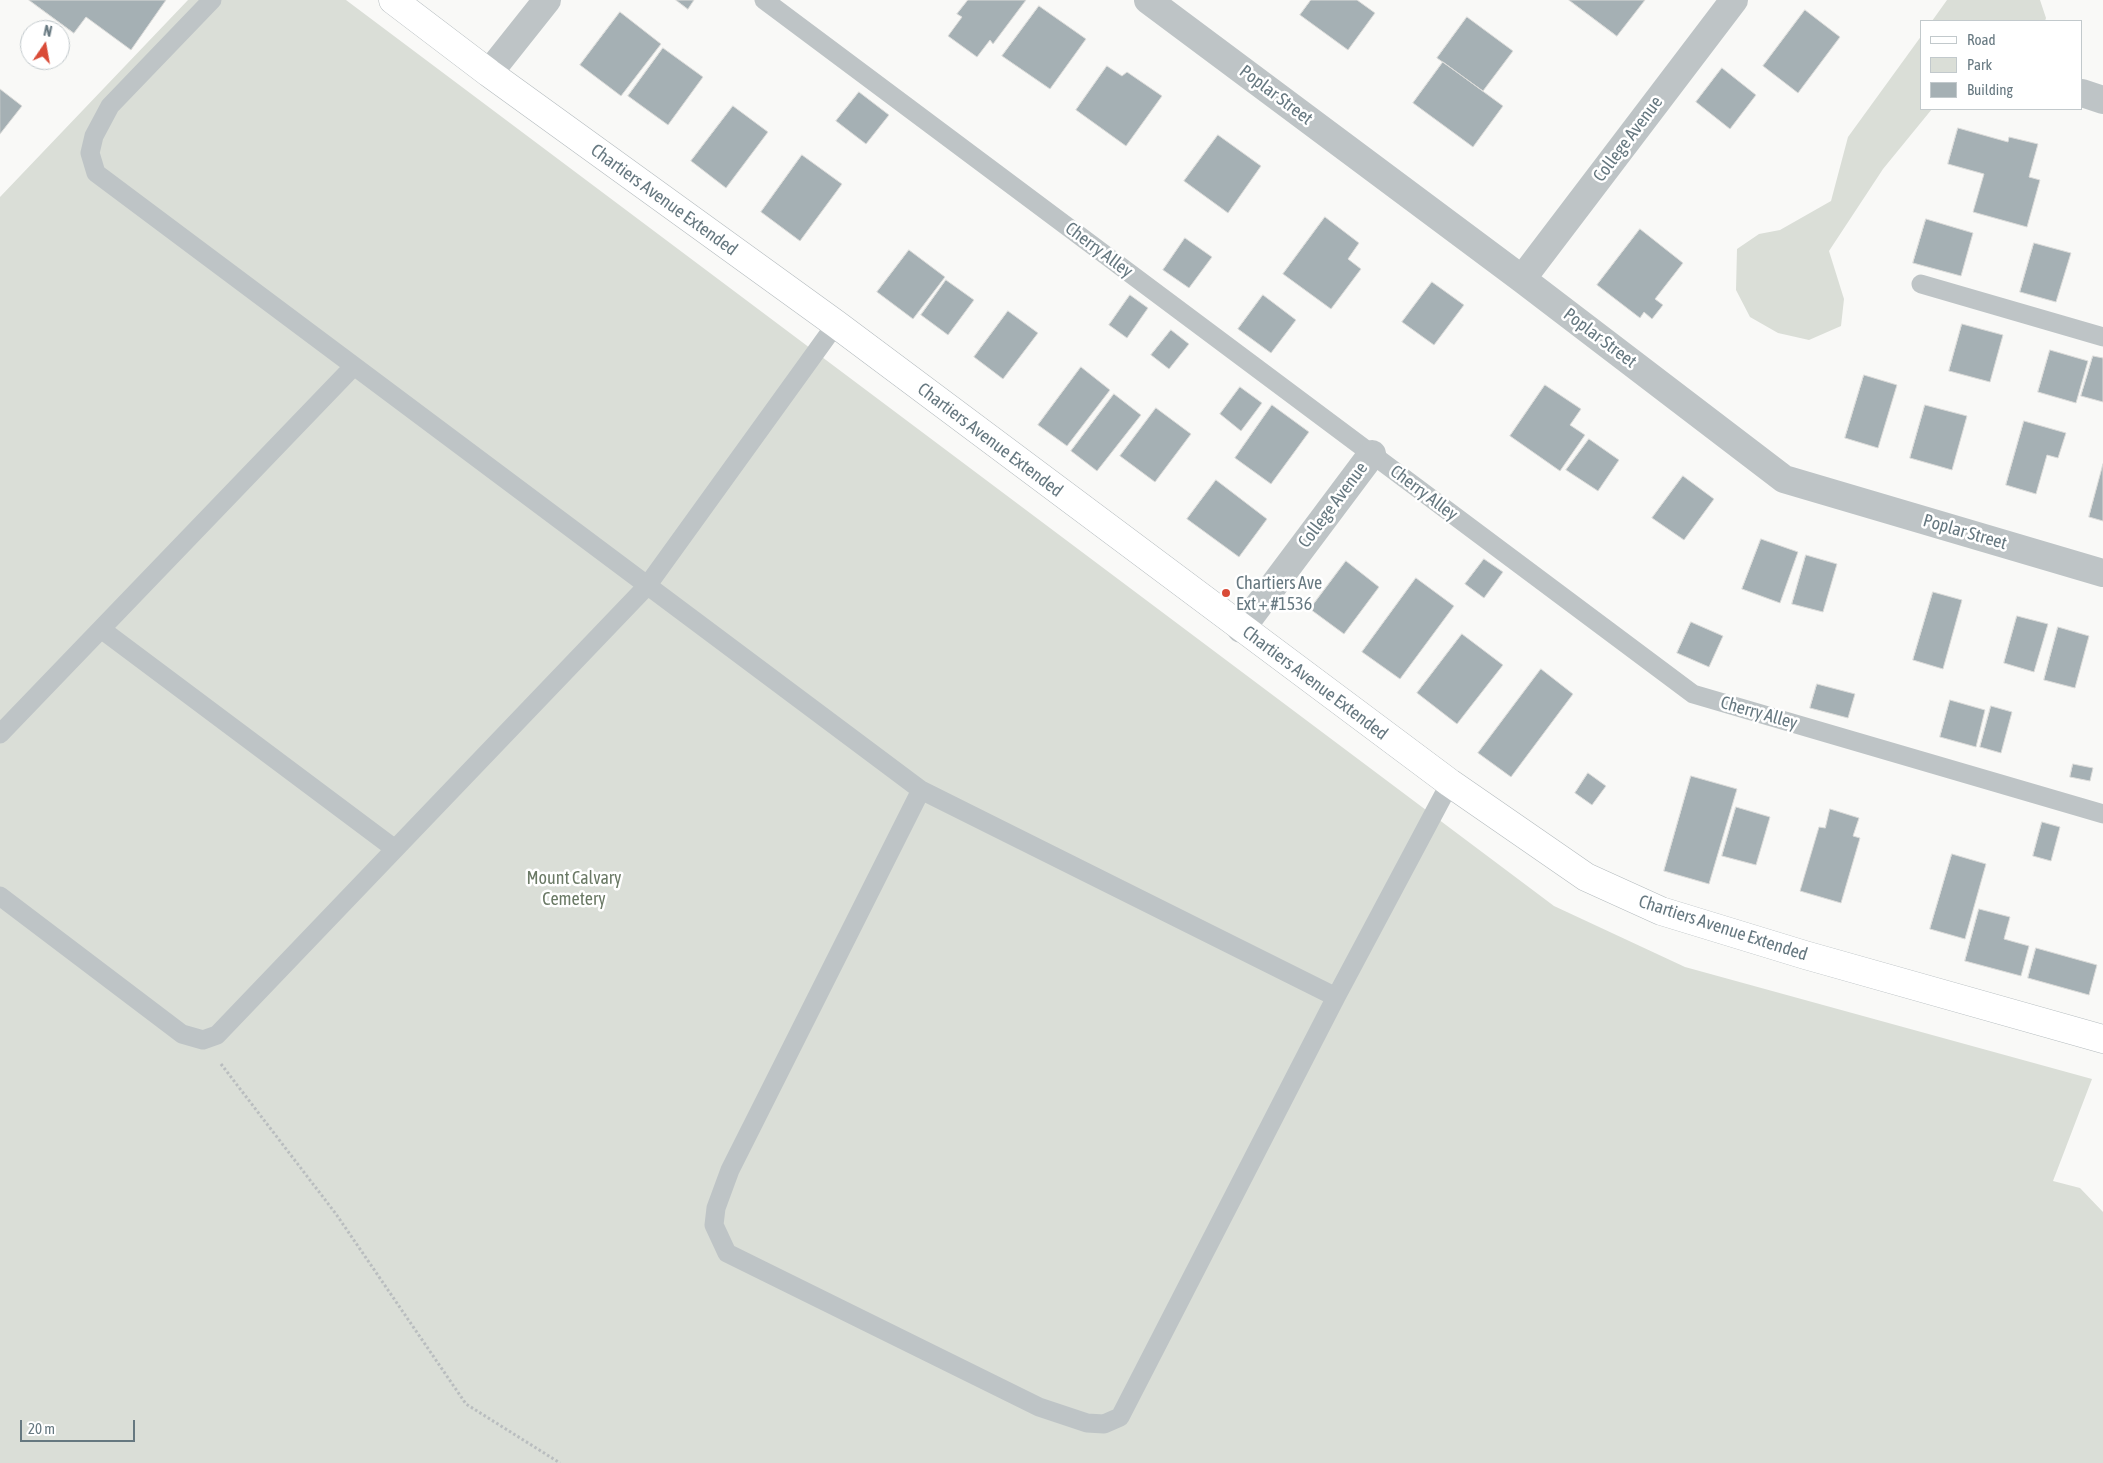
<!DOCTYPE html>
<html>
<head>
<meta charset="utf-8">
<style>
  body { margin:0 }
  #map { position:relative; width:2103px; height:1463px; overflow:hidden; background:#f9f9f7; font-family:"Asap Condensed",sans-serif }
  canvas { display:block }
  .legend { position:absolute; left:1920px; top:20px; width:162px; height:90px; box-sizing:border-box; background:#fff; border:1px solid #c2c9cc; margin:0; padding:6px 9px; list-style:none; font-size:15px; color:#667880 }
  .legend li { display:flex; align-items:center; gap:10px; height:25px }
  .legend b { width:25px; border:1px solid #c2c9cc }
  .north { position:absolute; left:20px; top:20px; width:50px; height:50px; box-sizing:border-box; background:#fff; border:1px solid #c2c9cc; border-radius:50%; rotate:12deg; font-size:14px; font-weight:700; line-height:20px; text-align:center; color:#667880 }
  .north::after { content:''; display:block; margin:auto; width:18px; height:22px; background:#d94b37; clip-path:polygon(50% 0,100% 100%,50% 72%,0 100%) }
  .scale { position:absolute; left:20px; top:1420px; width:115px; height:22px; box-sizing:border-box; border:2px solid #667880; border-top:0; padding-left:6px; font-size:15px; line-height:18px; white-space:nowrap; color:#667880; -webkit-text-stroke:4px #fff; paint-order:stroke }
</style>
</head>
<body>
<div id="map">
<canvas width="2103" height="1463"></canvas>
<ul class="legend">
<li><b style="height:6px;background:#fff"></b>Road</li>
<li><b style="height:14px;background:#daded7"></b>Park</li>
<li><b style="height:14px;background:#a5b0b4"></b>Building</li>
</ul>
<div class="north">N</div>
<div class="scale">20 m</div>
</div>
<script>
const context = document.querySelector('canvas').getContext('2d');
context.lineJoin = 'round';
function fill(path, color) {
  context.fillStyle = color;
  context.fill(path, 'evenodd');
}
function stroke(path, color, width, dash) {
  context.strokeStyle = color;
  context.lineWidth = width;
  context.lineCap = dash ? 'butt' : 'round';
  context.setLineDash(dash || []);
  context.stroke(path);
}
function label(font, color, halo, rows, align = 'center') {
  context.font = font + ' "Asap Condensed",sans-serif';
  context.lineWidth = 5;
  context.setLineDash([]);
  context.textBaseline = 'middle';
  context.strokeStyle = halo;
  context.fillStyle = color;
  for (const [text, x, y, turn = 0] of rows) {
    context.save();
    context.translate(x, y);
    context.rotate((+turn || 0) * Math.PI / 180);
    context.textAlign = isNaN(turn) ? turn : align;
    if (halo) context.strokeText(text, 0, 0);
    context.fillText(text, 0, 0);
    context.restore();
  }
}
const green = new Path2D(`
  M 188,0 L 346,0 L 1554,906 L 1685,967 L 2092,1079 L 2053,1181 L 2080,1188 L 2103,1212 L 2103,1463 L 0,1463 L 0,197 Z
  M 1947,0 L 2040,0 L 2046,18 L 2045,21 L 1932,21 Z
  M 1922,35 L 1922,109 L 1932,109 L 1883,169 L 1829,251 L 1844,299 L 1841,326 L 1809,340 L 1778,333 L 1750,317 L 1736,290 L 1737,249 L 1759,234 L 1780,230 L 1831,201 L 1848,137 Z`);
const building = new Path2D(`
  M 29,0 L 166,0 L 131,50 L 86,17 L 74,33 Z
  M 676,0 L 694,0 L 688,9 Z
  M 968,0 L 1026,0 L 993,44 L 990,40 L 977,57 L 948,36 L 962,17 L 957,14 Z
  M 1311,0 L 1357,0 L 1375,13 L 1348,50 L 1300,15 Z
  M 1569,0 L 1645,0 L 1617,36 Z
  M 1039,6 L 1086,39 L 1050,89 L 1002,56 Z
  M 1805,10 L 1840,37 L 1798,93 L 1763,66 Z
  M 620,12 L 661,44 L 621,96 L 580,65 Z
  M 1467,17 L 1513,51 L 1483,91 L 1437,58 Z
  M 663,48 L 703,77 L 668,125 L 628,96 Z
  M 1443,62 L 1503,106 L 1473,147 L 1413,103 Z
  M 1107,66 L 1122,76 L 1127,72 L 1162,96 L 1126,146 L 1076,110 Z
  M 1722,68 L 1756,95 L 1730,129 L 1696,102 Z
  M 0,89 L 22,106 L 0,134 Z
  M 859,92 L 889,115 L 866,144 L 836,121 Z
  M 733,106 L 768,132 L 726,188 L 691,161 Z
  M 1958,128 L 2008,142 L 2009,137 L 2038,144 L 2029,177 L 2040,180 L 2027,227 L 1973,212 L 1984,174 L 1948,164 Z
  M 1218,135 L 1261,166 L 1228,213 L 1184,181 Z
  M 802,155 L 842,184 L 800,241 L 761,212 Z
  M 1325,217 L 1359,243 L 1348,259 L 1361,269 L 1331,309 L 1283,274 Z
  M 1926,219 L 1973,233 L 1961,276 L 1913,263 Z
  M 1640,229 L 1683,263 L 1655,299 L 1663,305 L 1652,319 L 1644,312 L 1640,318 L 1597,285 Z
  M 1185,238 L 1212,257 L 1189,288 L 1163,270 Z
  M 2034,243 L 2071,253 L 2056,302 L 2020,292 Z
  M 909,250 L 945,277 L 913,319 L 877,292 Z
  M 946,280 L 974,300 L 948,335 L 921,315 Z
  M 1432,282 L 1464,305 L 1434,345 L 1402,322 Z
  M 1130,295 L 1148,308 L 1127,338 L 1109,325 Z
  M 1263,295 L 1296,320 L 1271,353 L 1238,329 Z
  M 1008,311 L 1038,333 L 1003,379 L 974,357 Z
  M 1962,324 L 2003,335 L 1990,382 L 1949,371 Z
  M 1171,330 L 1189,344 L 1169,369 L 1151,355 Z
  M 2050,350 L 2088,361 L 2076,403 L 2038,392 Z
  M 2093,356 L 2103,358 L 2103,402 L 2081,396 Z
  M 1081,367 L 1110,390 L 1067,446 L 1038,425 Z
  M 1864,375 L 1897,385 L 1878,448 L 1845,438 Z
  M 1545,385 L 1581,409 L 1570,425 L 1585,435 L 1560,471 L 1510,436 Z
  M 1240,387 L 1262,403 L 1241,431 L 1220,414 Z
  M 1114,394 L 1141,415 L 1097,471 L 1071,451 Z
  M 1272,405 L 1309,432 L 1271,484 L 1235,458 Z
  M 1925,405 L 1967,416 L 1952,470 L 1910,458 Z
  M 1156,408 L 1191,434 L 1155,482 L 1120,456 Z
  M 2024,421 L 2066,433 L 2058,458 L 2047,455 L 2036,494 L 2006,485 Z
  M 1589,439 L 1619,460 L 1598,491 L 1566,470 Z
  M 2103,464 L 2103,521 L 2089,517 Z
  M 1683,476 L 1714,499 L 1684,540 L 1652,518 Z
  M 1216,480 L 1267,519 L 1239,557 L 1187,519 Z
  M 1761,539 L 1798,552 L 1780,603 L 1742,589 Z
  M 1806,555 L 1837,564 L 1823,612 L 1792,604 Z
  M 1484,559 L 1503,572 L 1484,598 L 1465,584 Z
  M 1346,561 L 1379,587 L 1344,634 L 1310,609 Z
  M 1416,578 L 1454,606 L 1400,679 L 1362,652 Z
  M 1933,592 L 1962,600 L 1943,669 L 1913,660 Z
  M 2017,616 L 2048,624 L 2034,672 L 2004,663 Z
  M 1691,622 L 1723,636 L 1709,667 L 1677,653 Z
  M 2058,627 L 2089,636 L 2075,688 L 2044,680 Z
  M 1462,634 L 1503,665 L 1457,724 L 1417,693 Z
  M 1541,669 L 1573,694 L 1511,777 L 1478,753 Z
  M 1817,684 L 1855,694 L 1848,718 L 1810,708 Z
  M 1950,700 L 1985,710 L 1976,747 L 1940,737 Z
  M 1991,706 L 2012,712 L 2001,753 L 1980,747 Z
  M 2073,764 L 2093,768 L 2090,781 L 2070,777 Z
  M 1588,773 L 1606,786 L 1592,805 L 1575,793 Z
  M 1691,776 L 1737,789 L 1709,884 L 1664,871 Z
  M 1736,807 L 1770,817 L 1756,865 L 1722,856 Z
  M 1830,809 L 1859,818 L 1853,836 L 1860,838 L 1841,903 L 1800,891 L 1819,827 L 1825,828 Z
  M 2042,822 L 2060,827 L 2051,861 L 2033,856 Z
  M 1952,854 L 1986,864 L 1965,939 L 1930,929 Z
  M 1979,909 L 2010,917 L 2004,939 L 2029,946 L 2021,976 L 1965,961 Z
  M 2036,948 L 2097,965 L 2089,995 L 2028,978 Z`);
const path = new Path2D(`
  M 221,1064 L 336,1214 L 466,1404 L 560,1463`);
const lane = new Path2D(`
  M 212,0 L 110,106 L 94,136 L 90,153 L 96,173 L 921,790 L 1336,997
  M 764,0 L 1693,694 L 2103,814
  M 1921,284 L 2103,337
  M 101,629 L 395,849
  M 0,734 L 353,367
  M 921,790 L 730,1170 L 716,1208 L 714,1225 L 727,1253 L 1039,1407 L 1087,1423 L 1104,1424 L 1120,1417 L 1336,997 L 1450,783
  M 0,896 L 182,1034 L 203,1040 L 217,1035 L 647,586 L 836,324`);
const street = new Path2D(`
  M 1148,0 L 1522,279 L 1784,479 L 2103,573
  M 489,73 L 547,0
  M 2082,93 L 2103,100
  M 1522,279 L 1734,0
  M 1241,629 L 1372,454`);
const secondary = new Path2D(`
  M 393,0 L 489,73 L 836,324 L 1450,783 L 1586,877 L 1661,911 L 1805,955 L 2103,1039`);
const markers = [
  [1226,593,5,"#d94b37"]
];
const streetNames = [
  ["Poplar Street",1276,95,37],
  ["College Avenue",1628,139,-53],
  ["Chartiers Avenue Extended",664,200,36],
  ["Cherry Alley",1099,250,37],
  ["Poplar Street",1600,338,37],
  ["Chartiers Avenue Extended",990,440,37],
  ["Cherry Alley",1424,493,37],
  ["College Avenue",1333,505,-53],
  ["Poplar Street",1965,532,16],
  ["Chartiers Avenue Extended",1315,683,37],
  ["Cherry Alley",1759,713,16],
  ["Chartiers Avenue Extended",1723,928,18]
];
const poiNames = [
  ["Chartiers Ave",1236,583],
  ["Ext + #1536",1236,604]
];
const parkNames = [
  ["Mount Calvary",574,878],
  ["Cemetery",574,899]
];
fill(green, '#daded7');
fill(building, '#a5b0b4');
stroke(building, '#dbdbd9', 1);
stroke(secondary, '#b3babd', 29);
stroke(path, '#b9bdbf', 3, [2.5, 2.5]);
stroke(lane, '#bec4c6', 19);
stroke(street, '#bec4c6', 28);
stroke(secondary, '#fff', 28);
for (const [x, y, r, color] of markers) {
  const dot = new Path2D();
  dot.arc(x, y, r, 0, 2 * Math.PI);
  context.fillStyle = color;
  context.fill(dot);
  stroke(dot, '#fff', 2);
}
label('18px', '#667880', '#fff', streetNames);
label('18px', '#667880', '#fff', poiNames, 'left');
label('18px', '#6a7965', '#fff', parkNames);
</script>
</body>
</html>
